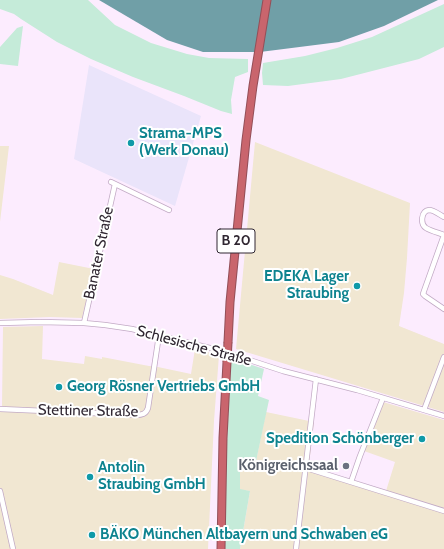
<!DOCTYPE html>
<html>
<head>
<meta charset="utf-8">
<style>
  body { margin:0 }
  canvas { display:block; background:#fcecfe }
</style>
</head>
<body>
<canvas width="444" height="549"></canvas>
<script>
const context = document.querySelector('canvas').getContext('2d');
context.lineJoin = 'round';
function fill(path, color) {
  context.fillStyle = color;
  context.fill(path, 'evenodd');
}
function stroke(path, color, width, dash) {
  context.strokeStyle = color;
  context.lineWidth = width;
  context.lineCap = dash ? 'butt' : 'round';
  context.setLineDash(dash || []);
  context.stroke(path);
}
function label(font, color, halo, rows, align = 'center') {
  context.font = font + ' Cabin,sans-serif';
  context.lineWidth = 4;
  context.setLineDash([]);
  context.textBaseline = 'middle';
  context.strokeStyle = halo;
  context.fillStyle = color;
  for (const [text, x, y, turn = 0] of rows) {
    context.save();
    context.translate(x, y);
    context.rotate((+turn || 0) * Math.PI / 180);
    context.textAlign = isNaN(turn) ? turn : align;
    if (halo) context.strokeText(text, 0, 0);
    context.fillText(text, 0, 0);
    context.restore();
  }
}
const commercial = new Path2D(`
  M 255,142 L 410,203 L 407,258 L 404,293 L 399,326 L 444,344 L 444,412 L 236,349 Z
  M 0,146 L 9,146 L 0,222 Z
  M 59,262 L 94,269 L 82,318 L 50,317 L 0,319 L 0,275 L 13,279 L 53,295 Z
  M 43,326 L 42,359 L 84,364 L 85,356 L 102,359 L 102,357 L 149,366 L 158,367 L 191,374 L 195,349 L 219,355 L 214,421 L 208,549 L 0,549 L 0,406 L 2,406 L 3,327 Z
  M 383,402 L 444,420 L 444,549 L 240,549 L 250,491 L 240,490 L 240,464 L 255,466 L 266,412 L 314,422 L 309,464 L 311,468 L 386,491 L 395,462 L 364,451 Z`);
const industrial = new Path2D(`
  M 89,65 L 201,116 L 175,206 L 74,159 Z`);
const green = new Path2D(`
  M 0,0 L 88,0 L 115,25 L 151,43 L 187,54 L 209,58 L 248,59 L 248,72 L 235,77 L 231,100 L 232,114 L 221,111 L 184,96 L 133,77 L 91,59 L 57,42 L 21,19 L 14,14 L 0,9 Z
  M 444,4 L 444,47 L 419,59 L 341,79 L 288,86 L 263,85 L 262,73 L 263,63 L 305,56 L 337,48 L 372,37 Z
  M 23,26 L 18,66 L 0,64 L 0,47 L 17,28 Z
  M 231,358 L 264,369 L 258,396 L 269,400 L 255,466 L 240,464 L 240,489 L 250,491 L 240,549 L 224,549 L 225,485 Z`);
const water = new Path2D(`
  M 99,0 L 438,0 L 384,26 L 339,42 L 260,52 L 203,52 L 167,40 Z`);
const minor = new Path2D(`
  M 111,182 L 169,210
  M 444,235 L 424,291 L 423,294 L 425,296 L 444,309
  M 444,235 C 439,233 431,231 426,228 C 420,224 421,211 429,210 C 434,210 440,215 444,217
  M 0,323 L 40,322 L 84,323 L 105,325 L 132,329 L 222,351 L 283,371 L 357,390 L 444,416
  M 84,323 L 115,184
  M 0,409 L 136,415 C 142,415 146,414 148,408 L 159,335
  M 424,410 L 444,357
  M 306,468 L 444,511
  M 351,482 L 360,456 L 383,398
  M 0,491 L 13,549
  M 296,549 L 316,379`);
const highway = new Path2D(`
  M 228,342 L 230,302 L 246,140 L 253,86 L 267,0
  M 221,549 L 223,438 L 227,362`);
const highwayBridge = new Path2D(`
  M 227,362 L 228,342`);
const markers = [
  [131,143,4,"#0f9aa8"],
  [357,286,4,"#0f9aa8"],
  [59,387,4,"#0f9aa8"],
  [422,439,4,"#0f9aa8"],
  [346,466,4,"#6b7280"],
  [90,477,4,"#0f9aa8"],
  [92,535,4,"#0f9aa8"]
];
const shields = [
  [236,241,38]
];
const shieldNames = [
  ["B 20",236,241]
];
const cultureNames = [
  ["Strama-MPS",139,134],
  ["(Werk Donau)",139,151],
  ["EDEKA Lager",349,277,"right"],
  ["Straubing",349,294,"right"],
  ["Georg Rösner Vertriebs GmbH",67,387],
  ["Spedition Schönberger",414,439,"right"],
  ["Antolin",98,468],
  ["Straubing GmbH",98,485],
  ["BÄKO München Altbayern und Schwaben eG",100,535]
];
const streetNames = [
  ["Banater Straße",99,253,-78],
  ["Schlesische Straße",194,346,15],
  ["Stettiner Straße",88,411,1]
];
const worshipNames = [
  ["Königreichssaal",338,466]
];
fill(commercial, '#f1e7d2');
fill(industrial, '#eae4fa');
fill(green, '#c5ebd9');
fill(water, '#709fa7');
stroke(minor, '#c2aac5', 6);
stroke(highway, '#934f58', 9);
stroke(minor, '#fff', 4.5);
stroke(highway, '#c9656d', 7);
stroke(highwayBridge, '#934f58', 9, []);
stroke(highwayBridge, '#c9656d', 7);
for (const [x, y, r, color] of markers) {
  const dot = new Path2D();
  dot.arc(x, y, r, 0, 2 * Math.PI);
  context.fillStyle = color;
  context.fill(dot);
  stroke(dot, '#fff', 1.5);
}
for (const [x, y, w] of shields) {
  const box = new Path2D();
  box.roundRect(x - w / 2, y - 12, w, 24, 3);
  context.fillStyle = '#fff';
  context.fill(box);
  stroke(box, '#302732', 1);
}
label('bold 14px', '#302732', null, shieldNames);
label('bold 15px', '#0d838f', '#fff', cultureNames, 'left');
label('15px', '#302732', '#fff', streetNames);
label('bold 15px', '#5b616d', '#fff', worshipNames, 'right');
</script>
</body>
</html>
